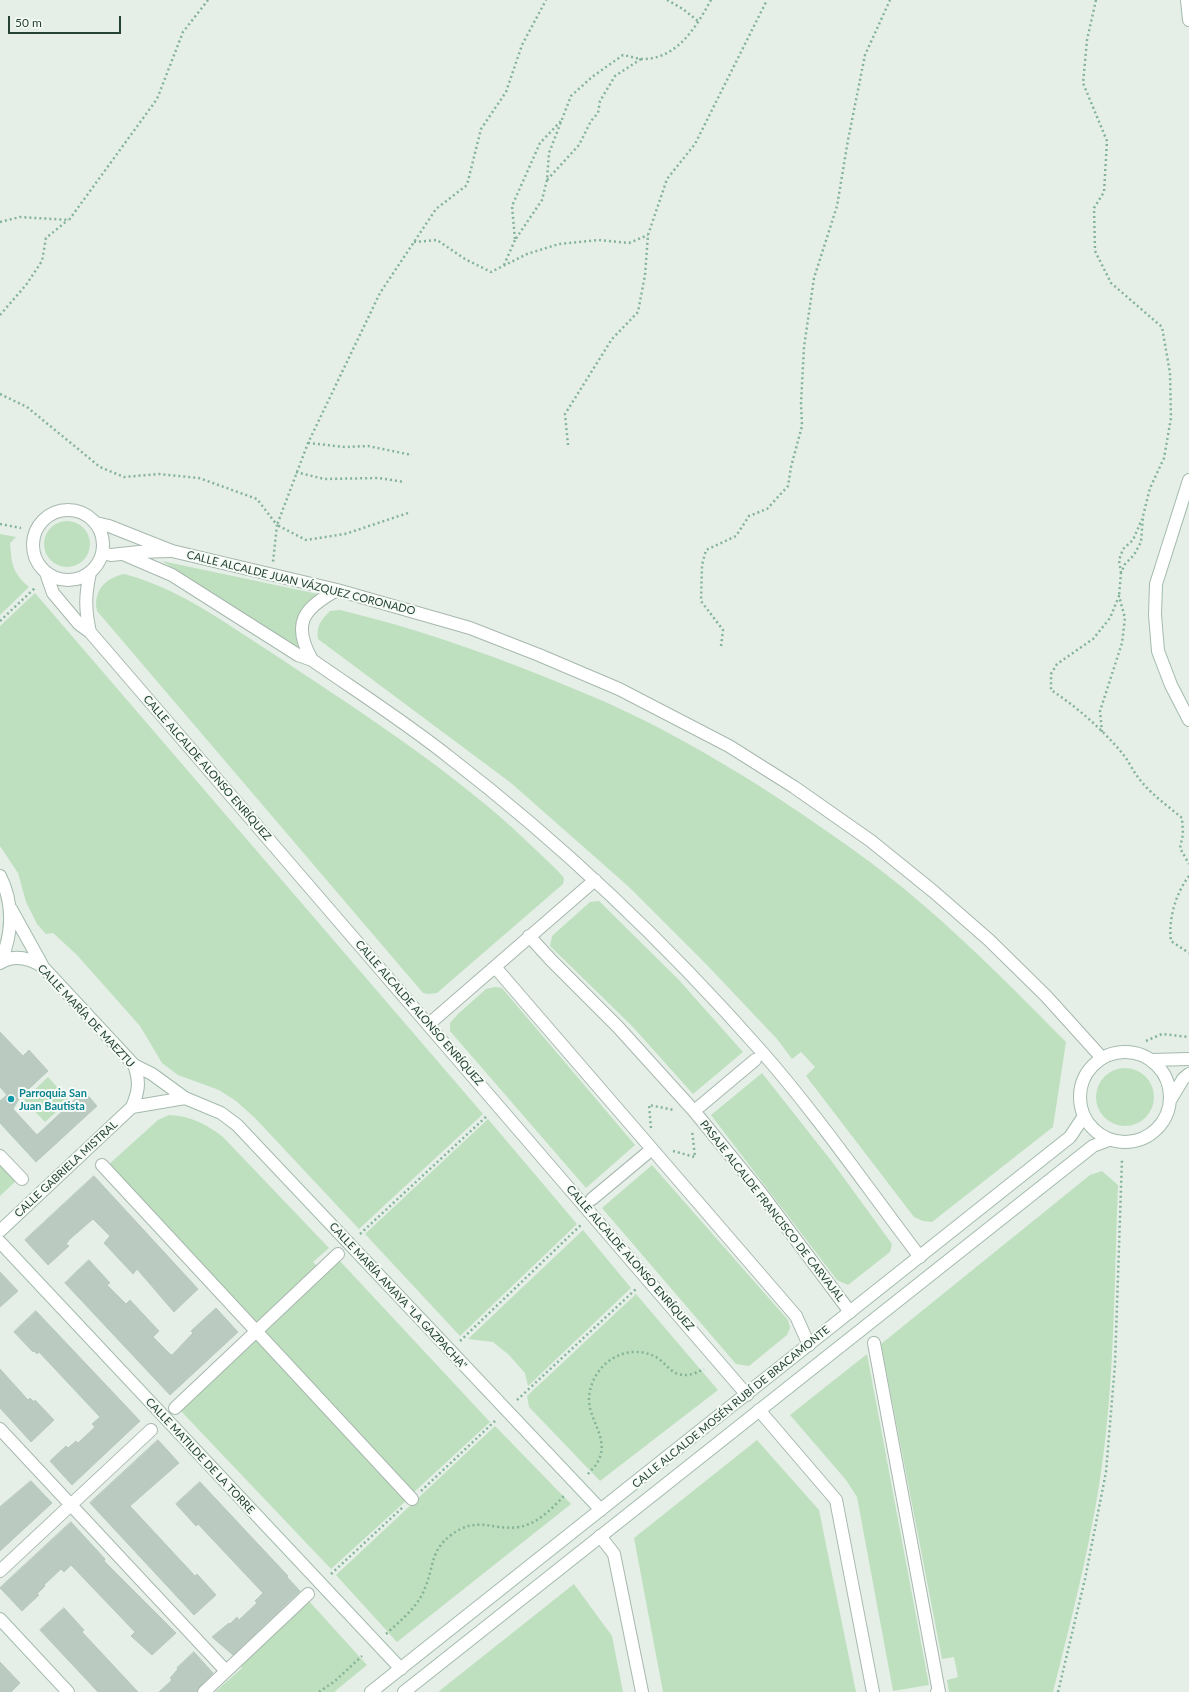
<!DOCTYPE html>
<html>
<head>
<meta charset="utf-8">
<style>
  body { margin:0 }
  #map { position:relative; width:1189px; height:1692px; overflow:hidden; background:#e5efe8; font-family:Lato,sans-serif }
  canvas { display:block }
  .scale { position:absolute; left:8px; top:16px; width:113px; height:18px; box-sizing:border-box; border:2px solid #234232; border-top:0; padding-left:5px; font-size:12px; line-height:14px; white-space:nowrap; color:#234232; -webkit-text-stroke:3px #f6fbf7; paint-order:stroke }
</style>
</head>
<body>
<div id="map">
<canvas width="1189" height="1692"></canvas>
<div class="scale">50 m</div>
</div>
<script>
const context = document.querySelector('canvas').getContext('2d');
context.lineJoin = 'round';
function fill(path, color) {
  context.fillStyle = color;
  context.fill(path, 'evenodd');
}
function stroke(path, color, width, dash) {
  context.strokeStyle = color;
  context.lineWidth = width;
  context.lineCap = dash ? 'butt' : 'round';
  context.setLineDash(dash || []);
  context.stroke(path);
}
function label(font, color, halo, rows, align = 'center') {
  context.font = font + ' Lato,sans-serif';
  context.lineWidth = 4;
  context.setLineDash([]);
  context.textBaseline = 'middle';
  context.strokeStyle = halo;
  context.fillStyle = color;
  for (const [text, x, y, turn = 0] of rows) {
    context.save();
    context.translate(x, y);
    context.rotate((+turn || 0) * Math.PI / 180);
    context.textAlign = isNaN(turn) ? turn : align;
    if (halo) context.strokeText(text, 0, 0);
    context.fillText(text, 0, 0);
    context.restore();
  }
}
const green = new Path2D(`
  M44 544a23 23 0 1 1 46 0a23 23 0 1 1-46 0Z
  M 0,534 L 16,537 L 10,543 C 12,565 12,572 29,587 L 0,615 Z
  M 162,561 L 318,594 C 297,613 292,625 301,652 Z
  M 124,574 C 179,588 225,623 272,653 C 349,704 428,755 498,815 C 519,833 538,852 558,871 L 564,878 L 563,884 L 437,993 L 429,994 L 423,993 L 97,611 C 93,591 105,578 124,574 Z
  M 35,593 L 483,1114 L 359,1229 L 255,1118 L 236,1101 L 219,1090 L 178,1075 L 162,1063 L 140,1026 L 76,954 L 53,933 L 46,934 L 37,924 L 26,902 L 18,873 L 0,846 L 0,626 Z
  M 340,610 C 411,627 478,650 545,677 C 567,686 590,695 612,705 C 699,745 782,798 859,854 C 934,908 1002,977 1066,1042 L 1053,1127 L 932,1222 L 923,1221 L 914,1217 L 806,1076 L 815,1067 L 801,1052 L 792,1059 L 777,1039 L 707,965 L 629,887 L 511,783 L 318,639 C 316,626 321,620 330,611 Z
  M 599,901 L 678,979 L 743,1052 L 693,1094 L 632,1026 L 550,946 L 552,936 L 590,902 Z
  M 495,987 L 502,988 L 635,1145 L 586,1188 L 450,1031 L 450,1023 L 458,1014 L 486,989 Z
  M1096 1097a29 29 0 1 1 58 0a29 29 0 1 1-58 0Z
  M 762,1073 L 833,1163 L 892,1244 L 890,1252 L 848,1285 L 837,1280 L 711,1115 Z
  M 48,1077 L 69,1100 L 45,1122 L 24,1100 Z
  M 169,1115 C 191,1116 206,1124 223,1137 L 329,1248 L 313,1262 L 320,1269 L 257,1326 L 107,1166 L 158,1120 Z
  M 488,1119 L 577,1224 L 460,1336 L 365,1234 Z
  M 0,1162 L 17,1180 L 0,1196 Z
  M 652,1165 L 788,1320 L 790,1328 L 787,1335 L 749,1366 L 736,1364 L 602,1208 Z
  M 1102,1171 L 1118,1185 C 1114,1285 1115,1387 1099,1486 C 1088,1555 1070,1624 1053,1692 L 949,1692 L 947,1680 L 958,1677 L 954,1657 L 942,1659 L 881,1344 L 1090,1175 Z
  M 583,1230 L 631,1288 L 528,1386 L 525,1373 L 509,1355 L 493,1342 L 468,1339 Z
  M 339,1260 L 490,1422 L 412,1494 L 263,1330 Z
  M 636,1294 L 718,1390 L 600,1481 L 529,1407 L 527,1396 Z
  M 256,1336 L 408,1499 L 331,1569 L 179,1409 Z
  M 867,1354 L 929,1685 L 893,1691 L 857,1497 L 846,1480 L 790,1415 Z
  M 495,1426 L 571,1504 L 397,1642 L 336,1575 Z
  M 757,1440 L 819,1510 L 856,1692 L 663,1692 L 634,1538 Z
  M 574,1584 L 612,1636 L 623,1692 L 438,1692 Z
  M 308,1600 L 367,1665 L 334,1692 L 215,1692 L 242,1668 L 240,1664 Z`);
const building = new Path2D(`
  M 0,1032 L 23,1056 L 29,1050 L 48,1071 L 20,1097 L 13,1109 L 37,1135 L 84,1091 L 97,1106 L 36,1162 L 0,1123 L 0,1101 L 7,1095 L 0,1087 Z
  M 94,1176 L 198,1289 L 174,1312 L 137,1269 L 133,1274 L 104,1243 L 110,1236 L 93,1219 L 70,1239 L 66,1244 L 69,1246 L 48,1265 L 25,1240 Z
  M 89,1260 L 110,1283 L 107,1285 L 126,1304 L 130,1300 L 159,1331 L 153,1337 L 170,1354 L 172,1355 L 193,1333 L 191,1331 L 216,1308 L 238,1332 L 170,1395 L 65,1283 Z
  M 0,1272 L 18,1291 L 0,1307 Z
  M 36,1311 L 140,1421 L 72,1485 L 50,1461 L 66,1446 L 68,1448 L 76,1441 L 78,1443 L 95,1427 L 92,1424 L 100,1417 L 39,1352 L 37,1354 L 34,1351 L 33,1352 L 14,1332 Z
  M 0,1369 L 28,1400 L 30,1398 L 34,1402 L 35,1400 L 54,1420 L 31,1442 L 0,1408 Z
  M 158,1440 L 179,1463 L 130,1506 L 195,1576 L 197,1574 L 216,1595 L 194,1615 L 90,1503 Z
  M 31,1481 L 52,1503 L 0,1551 L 0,1507 Z
  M 200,1482 L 288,1576 L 287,1577 L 300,1591 L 233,1655 L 212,1637 L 229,1623 L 230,1624 L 237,1617 L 239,1620 L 257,1603 L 255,1601 L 263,1593 L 198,1524 L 196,1526 L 176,1504 Z
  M 71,1522 L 105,1559 L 104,1561 L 176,1633 L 152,1655 L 131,1636 L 135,1632 L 71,1565 L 64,1572 L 61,1569 L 44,1585 L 45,1586 L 37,1594 L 39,1595 L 22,1611 L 0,1588 Z
  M 64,1608 L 84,1630 L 82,1632 L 138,1692 L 98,1692 L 40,1630 Z
  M 194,1652 L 213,1673 L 199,1687 L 197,1692 L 159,1692 L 172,1680 L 170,1678 L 178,1669 L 177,1668 Z
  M 0,1662 L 20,1683 L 11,1692 L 0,1692 Z`);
const path = new Path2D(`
  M 667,0 L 683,9 L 699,22
  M 1096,0 L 1087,40 L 1083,83 L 1107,141 L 1104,192 L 1094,208 L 1095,251 L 1111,283 L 1162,327 L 1170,373 L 1171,418 L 1164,458 L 1150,488 L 1143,516 L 1141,542 L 1134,555 L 1125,564 L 1121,573 L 1119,596
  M 641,59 L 615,76 L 600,101 L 598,113 L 591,121 L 579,145 L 547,180 L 549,153 L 571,96 L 592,77 L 623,55 C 629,56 635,58 641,59 C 677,60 696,27 711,0
  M 547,180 L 542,200 L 515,240 L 512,206 L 540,143 L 561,121
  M 0,222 L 20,217 L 69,220 L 157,99 L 183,32 L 208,0
  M 414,242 L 437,240 L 465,259 L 491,272 L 527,254 L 559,244 L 599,240 L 629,243 L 648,235
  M 504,265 L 515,240
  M 0,315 L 26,285 L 42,261 L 46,238 L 68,220
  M 0,394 L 27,407 L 100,467 L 124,477 L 159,474 L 199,478 L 257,499 L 277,525 L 273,562
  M 308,443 L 345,447 L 368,446 L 412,455
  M 568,445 L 565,414 L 612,339 L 638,312 L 645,275 L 648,235 L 667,179 L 695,144 L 767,0
  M 296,472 L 324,479 L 379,478 L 404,482
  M 408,513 L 345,534 L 306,540 L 277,525 L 308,443 L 380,293 L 436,209 L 467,185 L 481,129 L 506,92 L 522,45 L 546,0
  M 0,524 L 21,528
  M 1121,573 L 1119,560 L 1123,549 L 1133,540 L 1142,519
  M 0,621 L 36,587
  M 721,646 L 723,630 L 701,601 L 702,565 L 706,550 L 736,536 L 749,516 L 767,509 L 788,486 L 791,467 L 802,426 L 801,403 L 804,347 L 814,278 L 837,206 L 848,140 L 865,55 L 890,0
  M 1102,732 L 1100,711 L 1122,643 L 1125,618 L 1119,596 L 1110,618 L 1093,639 L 1057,664 L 1051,674 L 1051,690 C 1077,707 1102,729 1122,753 C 1129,761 1133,772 1141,781 C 1152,795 1168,806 1182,818 L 1183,834 L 1180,848 L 1189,864
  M 1189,876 C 1176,893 1168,919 1171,941 L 1189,953
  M 1146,1041 L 1162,1034 L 1189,1037
  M 651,1128 L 649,1105 L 674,1110
  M 673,1151 L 695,1157 L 692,1130
  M 360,1234 L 488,1115
  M 460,1341 L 582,1224
  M 517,1400 L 636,1289
  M 588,1474 C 592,1469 597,1465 599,1459 C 609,1438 588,1419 589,1398 C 591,1366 623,1342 654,1356 C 663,1360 669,1371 678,1374 C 688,1377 696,1373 704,1369
  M 421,1491 L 495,1421
  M 331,1574 L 402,1508
  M 386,1634 C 401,1620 418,1607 425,1588 C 434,1567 430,1551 451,1535 C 478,1515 492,1531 519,1527 C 538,1524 552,1508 565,1495
  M 319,1692 L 335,1681 L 362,1656
  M 1058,1692 L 1085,1579 L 1106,1472 L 1115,1364 L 1122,1159`);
const street = new Path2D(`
  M33 545a35 35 0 1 1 70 0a35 35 0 1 1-70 0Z
  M 96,523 L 109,526 L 172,551 L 337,590 L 470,628 L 539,655 L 619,689 L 729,746 L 794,787 L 871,841 L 934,892 L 989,940 L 1046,996 L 1102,1058
  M 102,553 L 111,555 L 139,552 L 169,551
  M 123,554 L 172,575 L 298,655 L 312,660 C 358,692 405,722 449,757 C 563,845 667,944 762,1052 C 819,1117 868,1189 920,1257
  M 46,573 L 53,593 L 79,624 L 90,632 L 747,1395
  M 90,573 C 85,595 85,610 90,632
  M 312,660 C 291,623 304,608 337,590
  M 529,936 L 551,960 L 618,1027 L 694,1111 L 761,1193 L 850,1312
  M 495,967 L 796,1316 L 809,1345
  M 429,1024 L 595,880
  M 699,1107 L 755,1060
  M 0,1156 L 22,1179
  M 102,1165 L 412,1499
  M 592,1199 L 646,1154
  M 874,1343 L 939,1692 L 937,1692
  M 175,1408 L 338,1254
  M 759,1410 L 836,1500 L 873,1692
  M 0,1429 L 226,1671
  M 600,1536 L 614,1554 L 642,1692
  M 0,1571 L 151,1430
  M 204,1692 L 308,1594`);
const secondary = new Path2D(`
  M 1187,0 L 1189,20
  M 1189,480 L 1156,584 L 1155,615 L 1158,651 L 1171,685 L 1189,720
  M 0,876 C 14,904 13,932 1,961
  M 11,909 L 42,965
  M 0,963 C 14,954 29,958 42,966 L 134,1065 C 140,1081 139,1091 132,1107 L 0,1231
  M1080 1097a45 45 0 1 1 90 0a45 45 0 1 1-90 0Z
  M 1151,1060 L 1189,1059
  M 134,1065 L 152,1074 L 185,1098
  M 1171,1099 L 1183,1079 L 1189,1074
  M 132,1107 L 185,1098 L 221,1113 L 237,1125 L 601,1510
  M 0,1242 L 401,1669
  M 0,1619 L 68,1692
  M 371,1692 L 1070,1137 L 1084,1116
  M 404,1692 L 1093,1146 L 1109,1140`);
const markers = [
  [11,1099,4,"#0f9aa8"]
];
const streetNames = [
  ["CALLE ALCALDE JUAN VÁZQUEZ CORONADO",301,583,14],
  ["CALLE ALCALDE ALONSO ENRÍQUEZ",207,768,49],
  ["CALLE ALCALDE ALONSO ENRÍQUEZ",419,1013,49],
  ["CALLE MARÍA DE MAEZTU",86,1016,47],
  ["CALLE GABRIELA MISTRAL",66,1169,-43],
  ["PASAJE ALCALDE FRANCISCO DE CARVAJAL",772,1211,52],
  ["CALLE ALCALDE ALONSO ENRÍQUEZ",630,1258,49],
  ["CALLE MARÍA AMAYA \"LA GAZPACHA\"",398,1296,47],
  ["CALLE ALCALDE MOSÉN RUBÍ DE BRACAMONTE",731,1407,-39],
  ["CALLE MATILDE DE LA TORRE",200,1456,47]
];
const cultureNames = [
  ["Parroquia San",19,1093],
  ["Juan Bautista",19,1106]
];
fill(green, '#bee0be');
fill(building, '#bacac0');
stroke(building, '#b7c9bd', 1);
stroke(street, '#a7b8ae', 14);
stroke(secondary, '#a3bbad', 14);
stroke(path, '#84b399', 2.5, [2, 3]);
stroke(street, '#fff', 12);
stroke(secondary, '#fff', 12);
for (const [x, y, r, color] of markers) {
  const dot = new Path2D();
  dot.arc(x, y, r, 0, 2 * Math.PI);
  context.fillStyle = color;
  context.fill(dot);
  stroke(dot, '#f6fbf7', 1.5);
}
label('11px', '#234232', '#f6fbf7', streetNames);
label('bold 11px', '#0d838f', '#f6fbf7', cultureNames, 'left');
</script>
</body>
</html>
